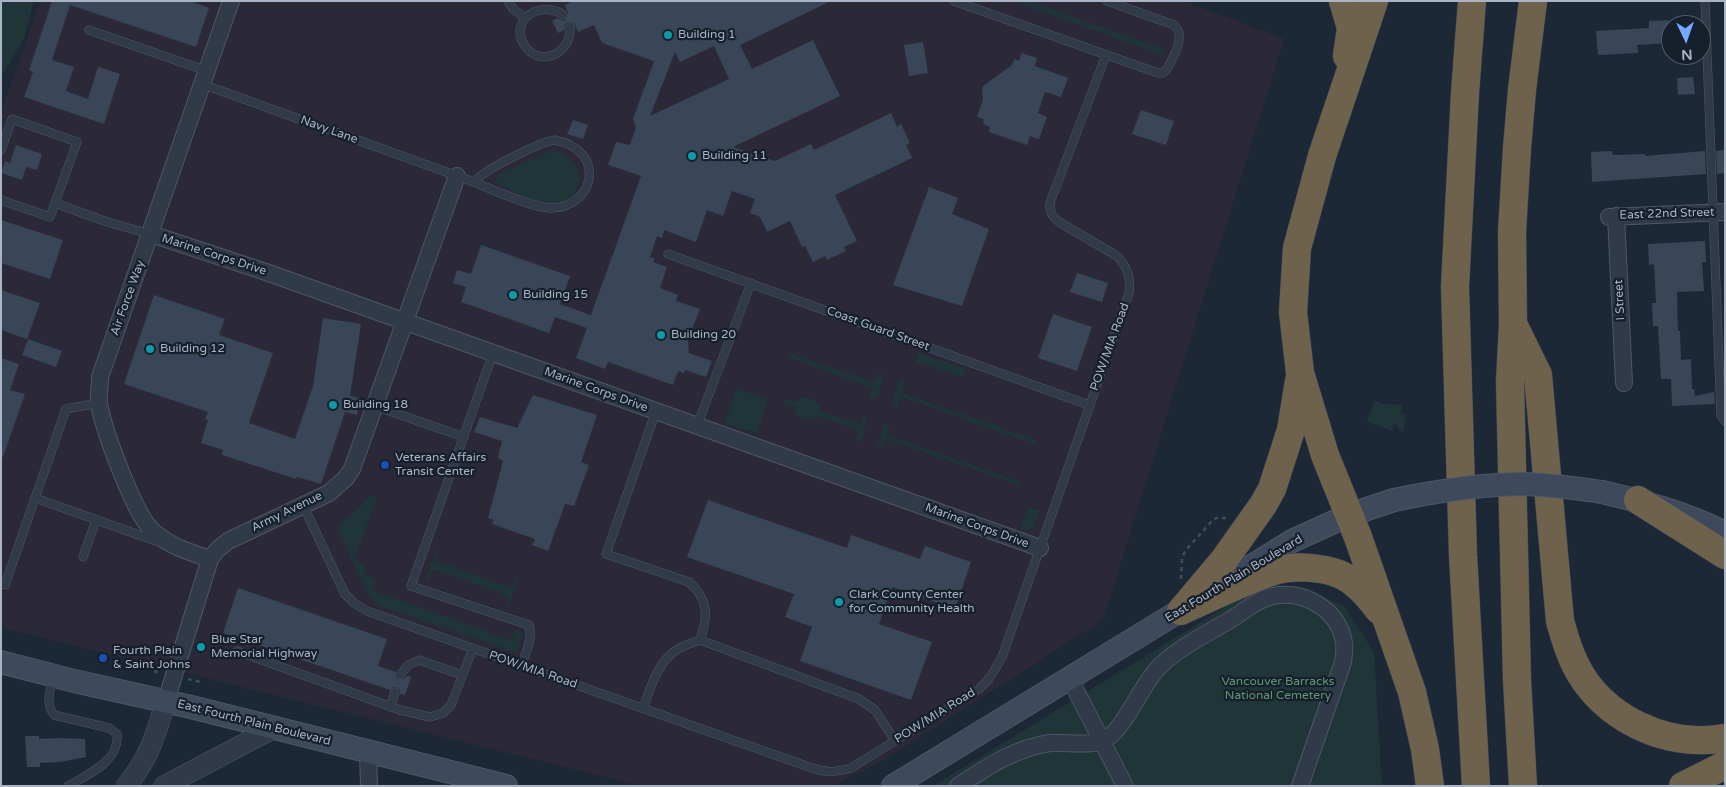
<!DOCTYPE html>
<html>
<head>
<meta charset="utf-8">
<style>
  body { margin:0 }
  #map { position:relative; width:1726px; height:787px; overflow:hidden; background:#1d2837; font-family:"Varela Round",sans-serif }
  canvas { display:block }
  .frame { position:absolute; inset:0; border:2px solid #aab4c5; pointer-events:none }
  .north { position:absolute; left:1661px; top:15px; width:50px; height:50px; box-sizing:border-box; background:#161f2c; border:1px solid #515b69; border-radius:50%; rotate:177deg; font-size:14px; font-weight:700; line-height:20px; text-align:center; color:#aab4c5 }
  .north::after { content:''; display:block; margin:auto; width:18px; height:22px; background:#75a9ff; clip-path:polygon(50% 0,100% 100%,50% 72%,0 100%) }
</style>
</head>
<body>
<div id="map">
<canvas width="1726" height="787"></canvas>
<div class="frame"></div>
<div class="north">N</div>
</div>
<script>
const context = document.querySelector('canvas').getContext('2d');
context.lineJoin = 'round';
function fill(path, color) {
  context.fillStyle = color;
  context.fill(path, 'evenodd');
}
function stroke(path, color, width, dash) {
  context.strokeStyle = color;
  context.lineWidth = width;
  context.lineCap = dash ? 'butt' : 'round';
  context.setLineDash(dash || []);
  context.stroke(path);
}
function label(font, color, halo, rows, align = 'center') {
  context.font = font + ' "Varela Round",sans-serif';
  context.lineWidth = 4.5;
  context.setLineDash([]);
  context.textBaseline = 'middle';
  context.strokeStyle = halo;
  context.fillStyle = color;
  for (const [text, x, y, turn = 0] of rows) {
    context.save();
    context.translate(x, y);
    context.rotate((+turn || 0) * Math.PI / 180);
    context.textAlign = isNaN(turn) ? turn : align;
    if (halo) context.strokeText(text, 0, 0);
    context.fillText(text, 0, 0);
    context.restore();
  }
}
const medical = new Path2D(`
  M 40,1 L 1184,1 L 1284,39 L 1103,620 L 882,761 L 833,786 L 641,786 L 1,627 L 1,112 Z`);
const green = new Path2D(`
  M 1,1 L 34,1 L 24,39 L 1,77 Z
  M 1013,1 L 1029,1 L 1164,49 L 1162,55 Z
  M 551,151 C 590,155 585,202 556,204 C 539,205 513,191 497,184 L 496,177 L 499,174 Z
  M 789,353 L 874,382 L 879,373 L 883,374 L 884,377 L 877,398 L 871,399 L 870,395 L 873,388 L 790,358 Z
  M 919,353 L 966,369 L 963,377 L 916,362 Z
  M 900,381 L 905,381 L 902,393 L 1036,440 L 1034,444 L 901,397 L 897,408 L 895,407 L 892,402 L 897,384 Z
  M 736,388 L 768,400 L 757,433 L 725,424 Z
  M 805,397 C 814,399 819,402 821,411 L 860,425 L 863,416 L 867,414 L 868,417 L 861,441 L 859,443 L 856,440 L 858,430 L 818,416 C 810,422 805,421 796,415 L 795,407 L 783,403 L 782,400 L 783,398 L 796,402 L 799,399 Z
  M 1375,400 L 1382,404 L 1402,405 L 1401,413 L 1406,415 L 1403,431 L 1400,431 L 1395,423 L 1393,425 L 1392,431 L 1367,421 Z
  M 885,423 L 890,423 L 887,435 L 1021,482 L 1020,486 L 886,439 L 882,449 L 881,449 L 878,444 L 883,426 Z
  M 371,494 L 377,498 L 354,560 L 366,565 L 363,574 L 375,579 L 372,590 L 511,640 L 516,629 L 520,630 L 522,635 L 517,653 L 383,607 L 371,598 L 365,589 L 338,530 L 343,521 L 363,504 Z
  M 1029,508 L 1040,511 L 1033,528 L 1028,530 L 1020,529 L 1027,510 Z
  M 437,548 L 439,550 L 436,561 L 442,563 L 511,588 L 515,577 L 517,577 L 519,578 L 508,608 L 505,607 L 508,596 L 433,569 L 429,580 L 427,580 L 426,576 Z
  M 1299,586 L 1344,606 L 1374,652 L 1382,786 L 933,786 L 1250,592 Z`);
const building = new Path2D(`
  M 52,1 L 190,1 L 209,8 L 196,47 L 70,5 L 52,60 L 74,67 L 66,91 L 88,99 L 98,67 L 120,74 L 104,124 L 24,97 L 33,72 L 29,70 Z
  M 573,1 L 831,1 L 740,45 L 752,69 L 813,40 L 840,96 L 733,147 L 775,161 L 811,144 L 814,150 L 891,113 L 897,127 L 901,124 L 910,143 L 906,145 L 912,158 L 835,195 L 857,241 L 844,247 L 846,251 L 827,260 L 825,256 L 813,262 L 805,246 L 802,247 L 790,221 L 767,232 L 760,217 L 750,213 L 755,199 L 732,191 L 723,216 L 707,210 L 696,242 L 664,230 L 662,238 L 657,236 L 650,257 L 655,259 L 653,262 L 667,267 L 660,288 L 678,295 L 676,301 L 700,309 L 688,340 L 689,353 L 712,361 L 706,377 L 685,370 L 684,373 L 678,371 L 673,385 L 608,362 L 605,369 L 576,358 L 587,328 L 555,317 L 549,333 L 461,302 L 466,287 L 453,283 L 457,270 L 471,274 L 481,245 L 570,276 L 560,304 L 591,315 L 641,176 L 608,165 L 616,142 L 630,145 L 636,127 L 633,119 L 654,61 L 602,43 L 594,25 L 578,32 L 574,23 L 568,22 L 565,24 L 564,30 L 558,33 L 552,21 L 557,18 L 563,21 L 566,19 L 568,13 L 565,5 ZM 714,46 L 729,79 L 650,116 L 675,52 L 680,62 Z
  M 1669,20 L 1670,43 L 1637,45 L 1638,53 L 1598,55 L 1596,31 L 1649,28 L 1649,21 Z
  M 923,42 L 928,73 L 909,76 L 904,45 Z
  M 1022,53 L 1037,58 L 1035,66 L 1068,78 L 1061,97 L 1045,92 L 1038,113 L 1047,117 L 1039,139 L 1030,136 L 1027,145 L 989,132 L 990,127 L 983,124 L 984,119 L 977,117 L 983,99 L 982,90 L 983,86 L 1012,65 L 1014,59 L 1019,61 Z
  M 1693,77 L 1695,94 L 1678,95 L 1677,78 Z
  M 1141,110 L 1174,121 L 1166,145 L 1132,134 Z
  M 573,120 L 588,125 L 583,139 L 567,134 Z
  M 16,145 L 42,154 L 37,170 L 26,167 L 22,180 L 1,173 L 5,161 L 10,163 Z
  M 1725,150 L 1725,173 L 1717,174 L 1716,151 Z
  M 1612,151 L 1613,155 L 1645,154 L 1645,156 L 1705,151 L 1706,174 L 1592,182 L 1591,152 Z
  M 929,187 L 958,198 L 952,214 L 989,229 L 962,306 L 893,285 Z
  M 1,220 L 63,240 L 50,279 L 1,263 Z
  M 1705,241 L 1706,262 L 1702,262 L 1704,291 L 1677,292 L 1678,331 L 1680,331 L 1681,360 L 1691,359 L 1692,389 L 1694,389 L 1695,396 L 1714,392 L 1715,404 L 1672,406 L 1671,379 L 1661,379 L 1658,326 L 1653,326 L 1652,303 L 1656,303 L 1654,264 L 1649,265 L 1648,244 Z
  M 1077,273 L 1108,283 L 1102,302 L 1070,292 Z
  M 1,290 L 40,303 L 27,339 L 1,330 Z
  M 154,295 L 225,319 L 219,335 L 273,353 L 249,423 L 295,439 L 313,386 L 323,318 L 361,324 L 350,396 L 360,398 L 357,415 L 345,412 L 321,484 L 297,477 L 296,479 L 222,455 L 223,450 L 201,443 L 208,420 L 205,419 L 208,412 L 124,384 Z
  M 1053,314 L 1092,327 L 1077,371 L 1038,358 Z
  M 28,339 L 62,351 L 56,367 L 22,355 Z
  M 1,358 L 19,364 L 10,390 L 25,394 L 3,457 L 1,457 Z
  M 533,395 L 597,415 L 581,462 L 589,465 L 574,506 L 565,504 L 548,551 L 532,545 L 535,539 L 492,524 L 494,520 L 488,518 L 503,461 L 498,458 L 502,441 L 474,432 L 480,417 L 517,428 Z
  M 708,500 L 847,548 L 851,535 L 920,559 L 925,546 L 971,562 L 955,609 L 892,587 L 879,624 L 932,642 L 911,700 L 800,661 L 812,627 L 785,617 L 794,594 L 687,557 Z
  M 238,588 L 387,639 L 378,666 L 396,672 L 396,677 L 400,679 L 404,679 L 407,676 L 411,677 L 405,695 L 400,694 L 400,690 L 397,687 L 393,687 L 390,690 L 223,633 Z
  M 25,736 L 39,736 L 39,739 L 59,738 L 85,739 L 86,757 L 60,762 L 40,763 L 40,767 L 27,767 Z`);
const path = new Path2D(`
  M 1181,579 L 1182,559 L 1185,551 L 1211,522 L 1216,518 L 1229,518
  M 154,671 L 160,673
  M 188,679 L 201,682`);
const service = new Path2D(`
  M 508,1 L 513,9 L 525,18
  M 954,1 L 1158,73 L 1163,73 L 1167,69 C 1173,56 1187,37 1174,25 L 1107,1
  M 1705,1 L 1721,416 L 1725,421
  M 563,15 C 542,0 510,18 523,43 C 537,69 572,55 570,27
  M 89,30 L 207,71
  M 202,84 L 474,182
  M 555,140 C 607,150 595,207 552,208 C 533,208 493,190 474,182 C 483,170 540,142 555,140 Z
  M 1,150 L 12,119 L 77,142 L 50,217 L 1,200
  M 55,203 L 107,222 L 150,234
  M 668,254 L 1089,405
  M 493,353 L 411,586 L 529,625 C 533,639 526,652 521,666
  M 375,406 L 464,437
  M 656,411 L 606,554 L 689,582 C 709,599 708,617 700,640 L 859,699 L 875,710 L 895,741
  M 697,426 L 751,283
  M 35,498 L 156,541
  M 303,505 L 345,594 L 354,603 L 367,611 L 812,768 C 826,773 837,772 851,768 L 979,689 L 989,679 L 1002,657 L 1129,293 C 1131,278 1128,268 1117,256 L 1059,222 C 1051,216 1048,209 1051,200 L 1106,55
  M 83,557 L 96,520
  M 5,585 L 66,409 L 99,403
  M 237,651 L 400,710 L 430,717 L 443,713 L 451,705 L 473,648
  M 401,674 L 408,665 L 419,660 L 462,675
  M 53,677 C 50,691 45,703 54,715 L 109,728 L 117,734 C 120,761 89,774 68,786
  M 390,707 L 395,692
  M 643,708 C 651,688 657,661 678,649 C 684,645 693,643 700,640`);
const minor = new Path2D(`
  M 1616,216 L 1624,383
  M 1609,217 L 1725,212
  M 151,234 L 263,271 L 1040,548
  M 210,559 C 189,552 172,547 155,533 C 135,518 104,430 99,404 C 98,396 100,386 100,377 L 231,1
  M 1070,679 L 1125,786
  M 166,701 L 210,559 L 218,549 L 228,541 L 329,493 L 346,478 L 352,469 L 457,176
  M 368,751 L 369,786
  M 958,786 C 987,767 1015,748 1050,743 C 1063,742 1093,746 1103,741 C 1125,730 1141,684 1160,666 C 1180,647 1206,634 1230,620 C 1243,612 1258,599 1273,596 C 1305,590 1339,610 1344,643 C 1345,649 1344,656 1343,662 L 1300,786`);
const tertiary = new Path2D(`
  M 126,786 C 149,759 156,734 166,701
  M 164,786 L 274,728`);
const secondary = new Path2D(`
  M 1602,492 C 1644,502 1686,513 1725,533
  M 1234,577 L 1292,541 L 1349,515 L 1394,500
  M 1,662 L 74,681 L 191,707 L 506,786
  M 893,786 L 1196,601`);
const motorway = new Path2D(`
  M 1343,1 L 1351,28 L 1347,56
  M 1374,1 L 1322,156 L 1297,248 L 1293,312 L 1300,373 L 1325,455 L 1358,537 L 1412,692 L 1425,749 L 1430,786
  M 1472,1 L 1465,93 L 1455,287 L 1463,555 L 1476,786
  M 1514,326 L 1538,375 L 1560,621 C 1564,635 1568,650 1575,664 C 1601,718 1667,749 1725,738
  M 1638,500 L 1725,555
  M 1185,609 C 1214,596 1244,581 1274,571 C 1292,565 1322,567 1339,574 C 1356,581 1368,596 1379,610
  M 1181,611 L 1224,560 L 1263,505 L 1272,489 L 1291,430 L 1299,381
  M 1523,786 L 1517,680 L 1510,382 L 1513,324 L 1512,232 L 1517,148 L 1522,90 L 1533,1
  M 1683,786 L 1725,765`);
const secondaryBridge = new Path2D(`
  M 1394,500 C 1437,491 1481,484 1525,484 C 1551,485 1576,488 1602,492`);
const markers = [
  [668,35,5,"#0f9aa8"],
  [692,156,5,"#0f9aa8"],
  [513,295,5,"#0f9aa8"],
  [661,335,5,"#0f9aa8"],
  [150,349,5,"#0f9aa8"],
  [333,405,5,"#0f9aa8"],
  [385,465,5,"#1a4fb4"],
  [839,602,5,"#0f9aa8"],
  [201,647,5,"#0f9aa8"],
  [103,658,5,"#1a4fb4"]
];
const poiNames = [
  ["Building 1",678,35],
  ["Building 11",702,156],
  ["Building 15",523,295],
  ["Building 20",671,335],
  ["Building 12",160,349],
  ["Building 18",343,405],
  ["Veterans Affairs",395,458],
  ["Transit Center",395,472],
  ["Clark County Center",849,595],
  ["for Community Health",849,609],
  ["Blue Star",211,640],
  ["Memorial Highway",211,654],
  ["Fourth Plain",113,651],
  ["& Saint Johns",113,665]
];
const streetNames = [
  ["Navy Lane",329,130,20],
  ["East 22nd Street",1667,214,-2],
  ["Marine Corps Drive",214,255,18],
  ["Air Force Way",128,298,-70],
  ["I Street",1620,300,-93],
  ["Coast Guard Street",878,329,20],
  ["POW/MIA Road",1110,347,-70],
  ["Marine Corps Drive",596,390,20],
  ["Army Avenue",287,512,-26],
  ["Marine Corps Drive",977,526,20],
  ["East Fourth Plain Boulevard",1234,579,-31],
  ["POW/MIA Road",533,670,19],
  ["POW/MIA Road",935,716,-32],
  ["East Fourth Plain Boulevard",254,723,14]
];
const parkNames = [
  ["Vancouver Barracks",1278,682],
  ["National Cemetery",1278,696]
];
fill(medical, '#2b2938');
fill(green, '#1f3538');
fill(building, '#384658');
stroke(service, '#4e5766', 9);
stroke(minor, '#4e5766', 18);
stroke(tertiary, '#4e5766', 21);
stroke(secondary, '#4e5766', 24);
stroke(motorway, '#3b4452', 29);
stroke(path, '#395153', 2.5, [4, 4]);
stroke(service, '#303a48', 8);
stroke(minor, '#303a48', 16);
stroke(tertiary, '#303a48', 20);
stroke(secondary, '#3e495b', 22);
stroke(motorway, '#6e624d', 28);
stroke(secondaryBridge, '#4e5766', 24, []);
stroke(secondaryBridge, '#3e495b', 22);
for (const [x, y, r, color] of markers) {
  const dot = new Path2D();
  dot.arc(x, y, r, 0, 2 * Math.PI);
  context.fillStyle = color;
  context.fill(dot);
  stroke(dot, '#161f2c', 2);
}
label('12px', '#aab4c5', '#161f2c', poiNames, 'left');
label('12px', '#aab4c5', '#161f2c', streetNames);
label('12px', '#60976d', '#161f2c', parkNames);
</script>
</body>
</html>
